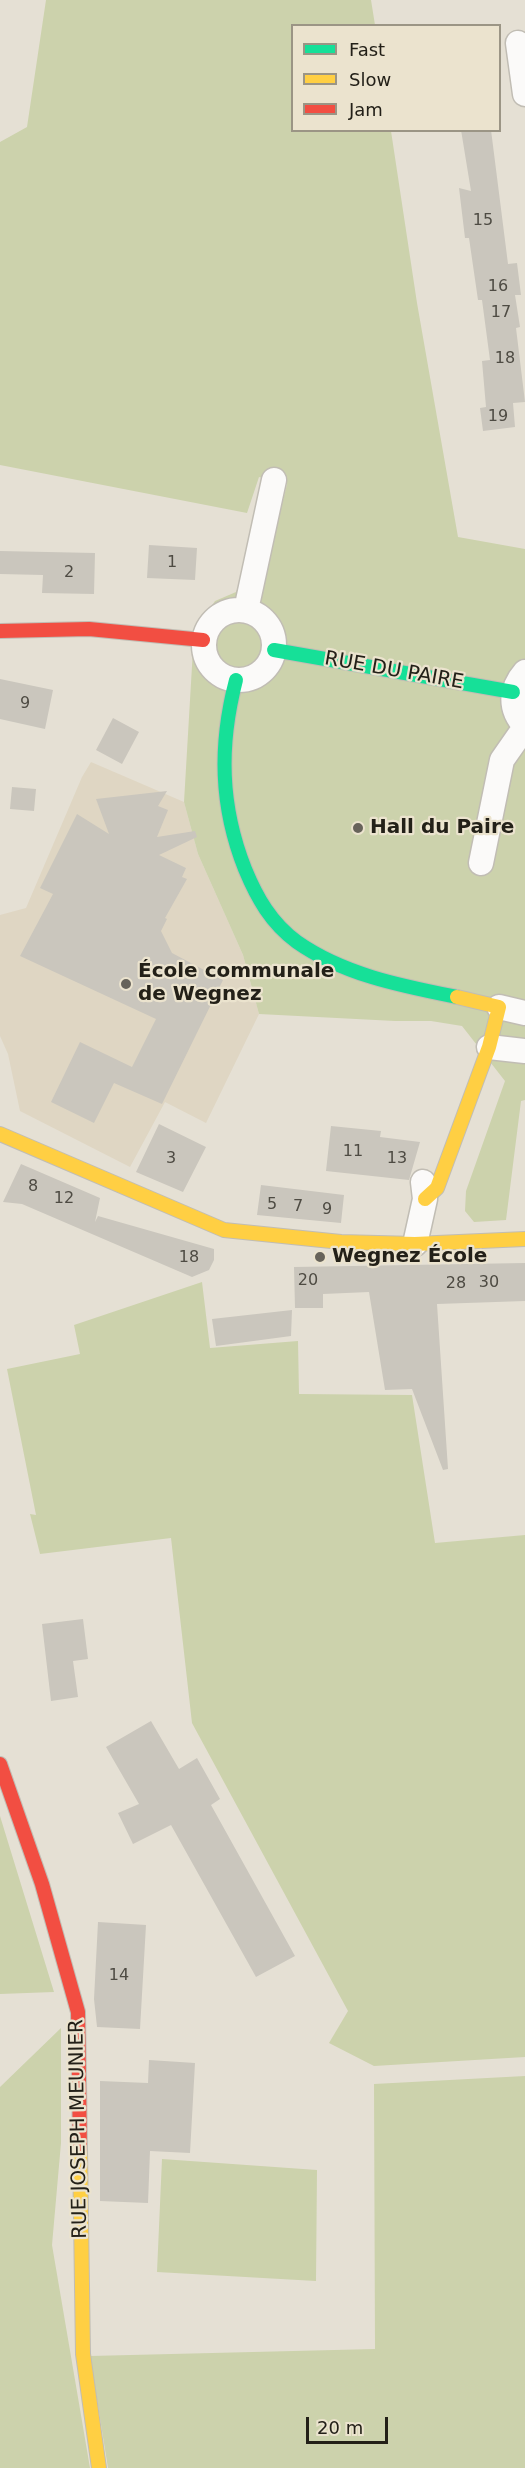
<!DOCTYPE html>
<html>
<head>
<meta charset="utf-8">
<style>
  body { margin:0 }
  #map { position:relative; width:525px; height:2468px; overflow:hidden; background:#e5e0d4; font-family:"DejaVu Sans",sans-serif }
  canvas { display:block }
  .legend { position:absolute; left:291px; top:24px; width:210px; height:108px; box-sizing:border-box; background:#ebe3ce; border:2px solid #9b9585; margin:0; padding:8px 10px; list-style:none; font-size:18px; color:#232018 }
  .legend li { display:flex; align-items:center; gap:12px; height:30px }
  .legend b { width:30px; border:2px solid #9b9585 }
  .scale { position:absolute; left:306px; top:2417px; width:82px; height:27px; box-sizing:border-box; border:3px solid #232018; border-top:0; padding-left:8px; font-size:18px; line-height:21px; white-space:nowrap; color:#232018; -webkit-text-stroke:4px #ebe3ce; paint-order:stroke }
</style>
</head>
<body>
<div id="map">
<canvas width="525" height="2468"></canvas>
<ul class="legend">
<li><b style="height:8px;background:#16e098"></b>Fast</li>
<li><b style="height:8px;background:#ffcf43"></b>Slow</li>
<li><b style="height:8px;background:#f24e42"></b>Jam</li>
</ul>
<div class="scale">20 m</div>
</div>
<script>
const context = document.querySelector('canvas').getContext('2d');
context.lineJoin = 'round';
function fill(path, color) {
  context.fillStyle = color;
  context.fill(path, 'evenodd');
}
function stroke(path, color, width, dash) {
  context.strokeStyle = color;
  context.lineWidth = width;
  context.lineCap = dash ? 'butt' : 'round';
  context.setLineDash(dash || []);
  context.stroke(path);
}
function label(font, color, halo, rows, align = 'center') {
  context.font = font + ' "DejaVu Sans",sans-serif';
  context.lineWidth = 4.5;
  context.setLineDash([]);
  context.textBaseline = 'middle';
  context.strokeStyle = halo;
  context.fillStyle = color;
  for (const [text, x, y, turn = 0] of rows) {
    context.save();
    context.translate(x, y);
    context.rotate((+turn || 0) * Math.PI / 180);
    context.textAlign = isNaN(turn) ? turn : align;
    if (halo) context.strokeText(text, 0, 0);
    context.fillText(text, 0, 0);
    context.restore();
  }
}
const built = new Path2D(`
  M 91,762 L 184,802 L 198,854 L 243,955 L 259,1014 L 206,1123 L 165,1102 L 130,1167 L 20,1111 L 8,1054 L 0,1036 L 0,915 L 26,908 L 82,777 Z`);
const green = new Path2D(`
  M 46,0 L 371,0 L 375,25 L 292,26 L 292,130 L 391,131 L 417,303 L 458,537 L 525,549 L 525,1100 L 521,1101 L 506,1220 L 474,1222 L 465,1211 L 466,1191 L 505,1081 L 462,1026 L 431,1021 L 395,1021 L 259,1014 L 243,955 L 198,854 L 184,802 L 194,632 L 215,601 L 236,592 L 267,516 L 281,508 L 287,484 L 259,477 L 247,513 L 0,465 L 0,142 L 27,127 Z
  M 202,1282 L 210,1348 L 298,1341 L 299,1394 L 412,1395 L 435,1543 L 525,1535 L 525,2057 L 374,2066 L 329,2043 L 348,2011 L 192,1723 L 171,1538 L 40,1554 L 30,1514 L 36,1515 L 7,1369 L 80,1354 L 74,1325 Z
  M 0,1816 L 54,1992 L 0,1994 Z
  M 61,2028 L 61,2143 L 52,2245 L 90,2468 L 0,2468 L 0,2087 Z
  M 525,2076 L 525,2468 L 108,2468 L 90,2356 L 375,2349 L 374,2084 Z
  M 162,2159 L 317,2170 L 316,2281 L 157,2272 Z`);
const building = new Path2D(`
  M 461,130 L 491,130 L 508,264 L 517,263 L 521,295 L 515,295 L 520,327 L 516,328 L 525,402 L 513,403 L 515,427 L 483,431 L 480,408 L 486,407 L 482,361 L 490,360 L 482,300 L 478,300 L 469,238 L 465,238 L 459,188 L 471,191 Z
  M 149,545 L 197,548 L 195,580 L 147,578 Z
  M 0,551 L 95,553 L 94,594 L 42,593 L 43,575 L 0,574 Z
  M 0,679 L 53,690 L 45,729 L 0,719 Z
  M 113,718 L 139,732 L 122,764 L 96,750 Z
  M 12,787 L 36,789 L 34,811 L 10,809 Z
  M 167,791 L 158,806 L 168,810 L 157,837 L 195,831 L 197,837 L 159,855 L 186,868 L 182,877 L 187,879 L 165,918 L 167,919 L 161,931 L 172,953 L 223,980 L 162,1104 L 114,1083 L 94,1123 L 51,1102 L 80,1042 L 132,1067 L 156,1019 L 20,956 L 53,894 L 40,888 L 77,814 L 109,834 L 96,799 Z
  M 159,1124 L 206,1147 L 183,1192 L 136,1172 Z
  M 331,1126 L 381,1131 L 380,1137 L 420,1142 L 409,1180 L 326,1171 Z
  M 21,1164 L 100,1198 L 95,1222 L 98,1216 L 214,1249 L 214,1260 L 209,1270 L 192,1277 L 22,1204 L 3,1202 Z
  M 261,1185 L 344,1195 L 341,1223 L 257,1215 Z
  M 525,1263 L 525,1301 L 437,1304 L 448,1469 L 443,1470 L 412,1389 L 385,1390 L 369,1292 L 323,1294 L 323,1308 L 295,1308 L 294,1267 Z
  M 292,1310 L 291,1336 L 216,1346 L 212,1319 Z
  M 83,1619 L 88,1659 L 73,1661 L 78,1697 L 51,1701 L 42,1624 Z
  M 151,1721 L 179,1769 L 197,1758 L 220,1799 L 211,1805 L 295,1956 L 256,1977 L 171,1825 L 133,1844 L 118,1813 L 139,1804 L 106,1747 Z
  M 98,1922 L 146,1925 L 140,2029 L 97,2027 L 94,1999 Z
  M 149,2060 L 195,2063 L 190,2153 L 150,2151 L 148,2203 L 100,2201 L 100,2081 L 148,2083 Z`);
const street = new Path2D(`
  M 518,43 L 525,94
  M204 645a35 35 0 1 1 70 0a35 35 0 1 1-70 0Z
  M 246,610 L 274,480
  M 525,672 C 510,689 509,709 525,726
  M 481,863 L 502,760 L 525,727
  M 499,1007 L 525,1013
  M 489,1047 L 525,1051
  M 415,1244 L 425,1199 L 423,1182`);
const fast = new Path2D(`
  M 274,650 L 513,692
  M 236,680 C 219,745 220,806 245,869 C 257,898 271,923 297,942 C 344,975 402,986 457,997`);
const slow = new Path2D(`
  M 0,1134 L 224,1230 L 341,1242 L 415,1244 L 525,1239
  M 425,1199 L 437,1188 L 489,1047 L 499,1007 L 457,997
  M 80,2150 L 83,2354 L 99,2468`);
const jam = new Path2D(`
  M 0,631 L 89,629 L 203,640
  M 0,1764 L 42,1884 L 78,2012 L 80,2150`);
const markers = [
  [358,828,6,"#67635a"],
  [126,984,6,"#67635a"],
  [320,1257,6,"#67635a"]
];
const numberNames = [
  ["15",483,221],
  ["16",498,287],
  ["17",501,313],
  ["18",505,359],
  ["19",498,417],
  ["1",172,563],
  ["2",69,573],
  ["9",25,704],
  ["11",353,1152],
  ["3",171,1159],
  ["13",397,1159],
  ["8",33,1187],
  ["12",64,1199],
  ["5",272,1205],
  ["7",298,1207],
  ["9",327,1210],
  ["18",189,1258],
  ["20",308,1281],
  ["30",489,1283],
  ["28",456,1284],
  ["14",119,1976]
];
const streetNames = [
  ["RUE DU PAIRE",394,671,10],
  ["RUE JOSEPH MEUNIER",79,2129,-91]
];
const poiNames = [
  ["Hall du Paire",370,828],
  ["École communale",138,972],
  ["de Wegnez",138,995],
  ["Wegnez École",332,1257]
];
fill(built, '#dfd6c3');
fill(green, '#ccd2ac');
fill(building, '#cac6bd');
stroke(street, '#c1bdb4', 27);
stroke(fast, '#c1bdb4', 16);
stroke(slow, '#c1bdb4', 16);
stroke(jam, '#c1bdb4', 16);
stroke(street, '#fbfaf9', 24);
stroke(fast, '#16e098', 14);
stroke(slow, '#ffcf43', 14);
stroke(jam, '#f24e42', 14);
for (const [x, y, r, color] of markers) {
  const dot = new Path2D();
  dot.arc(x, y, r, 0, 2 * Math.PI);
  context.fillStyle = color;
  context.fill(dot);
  stroke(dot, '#ebe3ce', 2);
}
label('16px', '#4e4b43', null, numberNames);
label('20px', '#232018', '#ebe3ce', streetNames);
label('bold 20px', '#232018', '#ebe3ce', poiNames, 'left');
</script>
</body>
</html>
